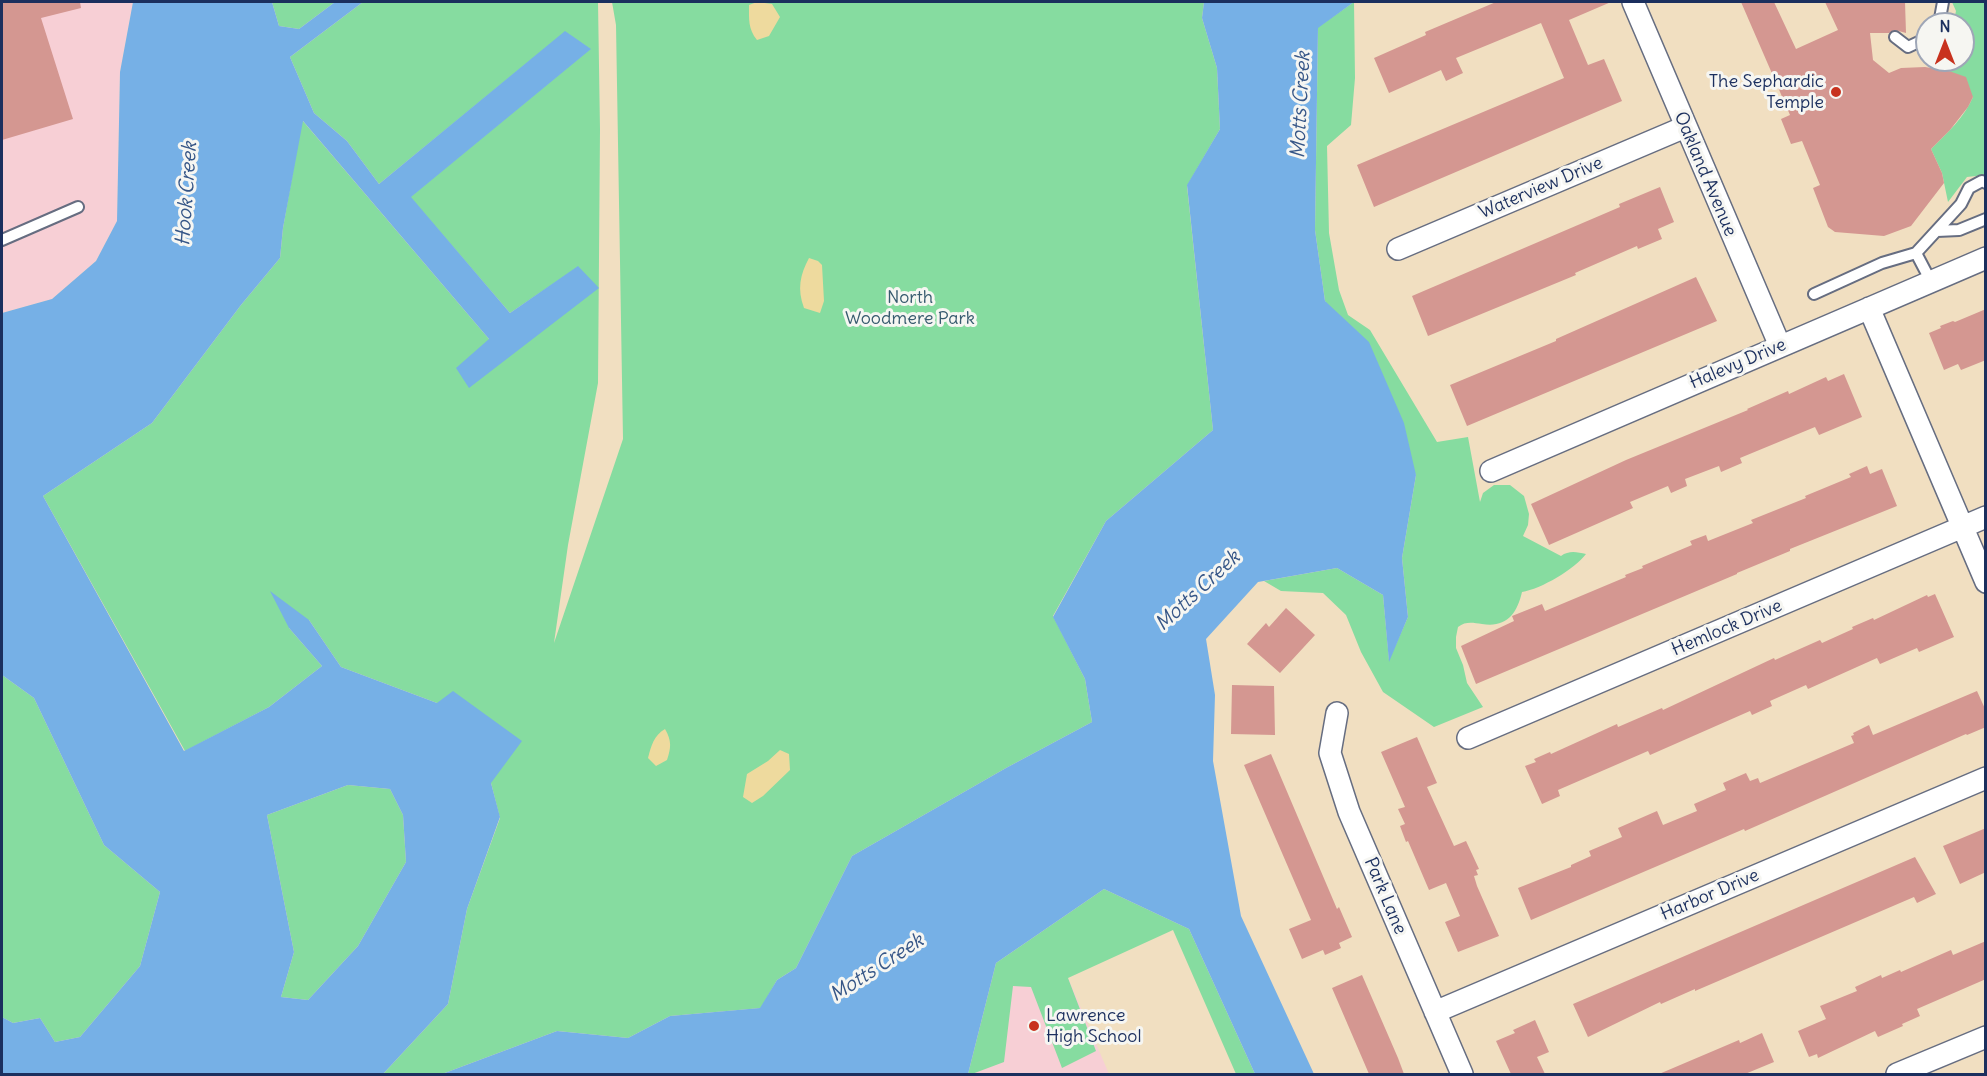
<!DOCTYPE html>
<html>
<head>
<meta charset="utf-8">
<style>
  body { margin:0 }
  #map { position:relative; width:1987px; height:1076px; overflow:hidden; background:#f1dfc1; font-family:Delius,sans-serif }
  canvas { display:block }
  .frame { position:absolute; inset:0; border:3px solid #1b2f5e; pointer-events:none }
  .north { position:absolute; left:1915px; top:12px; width:60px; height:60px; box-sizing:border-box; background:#f6f6f2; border:2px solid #9ea6b7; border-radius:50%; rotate:0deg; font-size:16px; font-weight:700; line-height:24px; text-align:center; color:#1b2f5e }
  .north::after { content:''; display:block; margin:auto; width:21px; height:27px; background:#c8321e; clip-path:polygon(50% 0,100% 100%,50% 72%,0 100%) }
</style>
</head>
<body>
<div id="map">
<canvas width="1987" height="1076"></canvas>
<div class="frame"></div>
<div class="north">N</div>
</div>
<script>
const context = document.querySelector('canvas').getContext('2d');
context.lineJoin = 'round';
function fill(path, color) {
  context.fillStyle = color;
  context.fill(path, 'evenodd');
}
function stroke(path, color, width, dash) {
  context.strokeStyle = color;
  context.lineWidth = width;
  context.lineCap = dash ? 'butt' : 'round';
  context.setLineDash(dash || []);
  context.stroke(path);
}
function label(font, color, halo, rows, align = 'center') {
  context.font = font + ' Delius,sans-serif';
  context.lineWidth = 6;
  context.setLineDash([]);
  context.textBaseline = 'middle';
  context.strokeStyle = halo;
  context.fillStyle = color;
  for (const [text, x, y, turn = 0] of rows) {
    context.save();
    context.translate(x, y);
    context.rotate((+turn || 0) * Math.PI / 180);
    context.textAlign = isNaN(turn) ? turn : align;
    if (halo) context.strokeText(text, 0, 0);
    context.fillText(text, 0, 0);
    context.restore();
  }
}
const built = new Path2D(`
  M 2,2 L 133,2 L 120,72 L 117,221 L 96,261 L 52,299 L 2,313 Z
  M 996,963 L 1063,966 L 1109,1074 L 968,1074 Z`);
const green = new Path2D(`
  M 272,2 L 335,2 L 299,29 L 279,26 Z
  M 363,2 L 598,2 L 600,130 L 598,383 L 568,545 L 554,643 L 623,439 L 616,25 L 612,2 L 1204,2 L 1202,18 L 1217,68 L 1220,129 L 1187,186 L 1213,430 L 1106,521 L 1053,616 L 1085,679 L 1092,722 L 1006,768 L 852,856 L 796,968 L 777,980 L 761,1008 L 670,1016 L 628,1038 L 557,1031 L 442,1074 L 383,1074 L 448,1004 L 467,909 L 500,818 L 491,783 L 437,703 L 341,667 L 309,620 L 289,628 L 322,666 L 269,707 L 185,751 L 43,496 L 152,423 L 241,305 L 280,258 L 283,228 L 302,120 L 489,339 L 578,267 L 510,313 L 410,197 L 590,49 L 565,32 L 379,184 L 347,141 L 314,113 L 290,57 Z
  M 1354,2 L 1355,78 L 1351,125 L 1327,146 L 1329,233 L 1339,290 L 1348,315 L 1370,330 L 1437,442 L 1468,437 L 1480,502 L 1483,493 L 1494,485 L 1510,485 L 1524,496 L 1529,514 L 1528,525 L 1523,536 L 1561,556 C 1569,550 1577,552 1586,554 C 1575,569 1541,589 1522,592 C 1517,614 1506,628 1482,624 C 1473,623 1466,621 1458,627 L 1456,637 L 1456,648 L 1463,665 L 1467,683 L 1483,707 L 1434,727 L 1383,692 L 1361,652 L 1346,615 L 1323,593 L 1281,591 L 1264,581 L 1337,568 L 1383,595 L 1389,660 L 1408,617 L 1402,558 L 1416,475 L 1325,301 L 1315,230 L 1318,27 Z
  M 1952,2 L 1985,2 L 1985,175 L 1967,177 L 1948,202 L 1942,173 L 1931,149 C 1947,133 1964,118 1973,97 L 1949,71 L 1934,68 L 1932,60 L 1963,60 L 1963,24 L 1953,24 L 1956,11 Z
  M 2,675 L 34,698 L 104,845 L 160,892 L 140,966 L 80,1037 L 55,1042 L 40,1018 L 13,1023 L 2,1017 Z
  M 348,785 L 390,789 L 403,815 L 406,862 L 358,946 L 308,1000 L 281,997 L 294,952 L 267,815 Z
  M 1104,889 L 1189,929 L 1255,1074 L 1236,1074 L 1173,930 L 1068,978 L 1096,1051 L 1062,1068 L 1031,987 L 1013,986 L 1004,1062 L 972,1074 L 968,1074 L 996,963 Z`);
const sand = new Path2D(`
  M 757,2 L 772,4 L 780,17 L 769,36 L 757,40 C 748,29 749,19 749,5 Z
  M 809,258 L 818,261 L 822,265 L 824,301 L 820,313 L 804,308 C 797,289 800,275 809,258 Z
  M 665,729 C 672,741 671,748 667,760 L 656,766 L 648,758 C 651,746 654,735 665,729 Z
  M 780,750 L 789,754 L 790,770 L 763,796 L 752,803 L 743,797 L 747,774 L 768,761 Z`);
const water = new Path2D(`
  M 133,2 L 272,2 L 279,26 L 299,29 L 335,2 L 363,2 L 290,57 L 314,113 L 347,141 L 379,184 L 565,31 L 591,49 L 411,197 L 510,313 L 578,266 L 599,288 L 469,388 L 456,368 L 489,339 L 303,121 L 283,228 L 280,258 L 241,305 L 152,423 L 43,496 L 184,751 L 269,707 L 322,666 L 289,628 L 270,591 L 309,620 L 341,667 L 437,703 L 453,691 L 522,741 L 491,783 L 500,817 L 467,909 L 448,1004 L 383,1074 L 2,1074 L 2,1017 L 13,1023 L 40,1018 L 55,1042 L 80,1037 L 140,966 L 160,892 L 104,845 L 34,698 L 2,675 L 2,313 L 52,299 L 96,261 L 117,221 L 120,72 ZM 348,785 L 390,789 L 403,815 L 406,862 L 358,946 L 308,1000 L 281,997 L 294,952 L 267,815 Z
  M 1204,2 L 1354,2 L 1318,28 L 1315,230 L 1325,301 L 1369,342 L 1404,423 L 1416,475 L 1402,558 L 1408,617 L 1389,662 L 1383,595 L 1337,568 L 1258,582 L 1206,639 L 1215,695 L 1213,761 L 1241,916 L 1314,1074 L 1255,1074 L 1189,929 L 1104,889 L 996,963 L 968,1074 L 442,1074 L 557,1031 L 628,1038 L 670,1016 L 760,1008 L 777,980 L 796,968 L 852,856 L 1006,768 L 1092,722 L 1085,679 L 1053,617 L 1106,521 L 1213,430 L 1187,185 L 1220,129 L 1217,68 L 1202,18 Z`);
const building = new Path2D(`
  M 2,2 L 80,2 L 81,8 L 41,18 L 73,119 L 2,140 Z
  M 1496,2 L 1611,2 L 1569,20 L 1588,65 L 1604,59 L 1622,101 L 1374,207 L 1357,165 L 1564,78 L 1541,23 L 1456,58 L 1463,73 L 1446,81 L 1441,70 L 1389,93 L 1374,58 L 1426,35 L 1425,32 Z
  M 1741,2 L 1774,2 L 1796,49 L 1838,30 L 1825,2 L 1905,2 L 1906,33 L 1895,30 L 1889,33 L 1870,33 L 1873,60 L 1889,73 L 1901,68 L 1925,67 L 1949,71 L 1966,77 L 1973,97 L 1968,107 L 1950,130 L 1931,149 L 1942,173 L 1944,183 L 1911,226 L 1884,236 L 1835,232 L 1828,227 L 1813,188 L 1820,185 L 1802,141 L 1791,144 L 1781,119 L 1790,115 Z
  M 1660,187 L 1674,222 L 1658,229 L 1662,239 L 1638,249 L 1637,246 L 1575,273 L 1576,275 L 1428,336 L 1412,296 L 1620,207 L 1619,204 Z
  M 1696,277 L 1717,321 L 1467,426 L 1450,385 L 1556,341 L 1556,339 Z
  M 1986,309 L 1986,360 L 1961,370 L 1958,364 L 1944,370 L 1929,333 L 1941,328 L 1940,326 L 1953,321 L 1955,322 Z
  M 1844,374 L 1862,417 L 1819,435 L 1815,427 L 1740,458 L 1742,463 L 1721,472 L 1719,466 L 1685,479 L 1687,486 L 1671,493 L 1668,486 L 1630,502 L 1633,508 L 1549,545 L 1531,504 L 1626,460 L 1748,410 L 1747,409 L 1788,391 L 1789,394 L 1826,377 L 1828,381 Z
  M 1867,466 L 1870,474 L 1882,469 L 1897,506 L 1790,549 L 1790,551 L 1737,573 L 1737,574 L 1476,684 L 1461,646 L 1514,621 L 1512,616 L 1542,604 L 1545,611 L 1626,577 L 1625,575 L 1643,568 L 1642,566 L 1692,545 L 1690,541 L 1706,535 L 1708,541 L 1753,523 L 1751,520 L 1806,498 L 1805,496 L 1851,477 L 1849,474 Z
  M 1935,594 L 1954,637 L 1919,652 L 1917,648 L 1880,664 L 1877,658 L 1808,689 L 1806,685 L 1770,701 L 1772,706 L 1752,715 L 1750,711 L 1650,755 L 1648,751 L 1558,790 L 1560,796 L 1542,804 L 1525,766 L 1536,762 L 1534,759 L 1550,752 L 1551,754 L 1617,724 L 1618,727 L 1662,708 L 1663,710 L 1774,658 L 1775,660 L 1820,640 L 1822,643 L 1853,629 L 1852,627 L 1873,618 L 1874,620 L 1927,595 L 1928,597 Z
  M 1286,608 L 1315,635 L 1280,673 L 1247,644 L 1266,623 L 1269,627 Z
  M 1232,685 L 1274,686 L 1275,735 L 1231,734 Z
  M 1977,691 L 1986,711 L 1986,727 L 1967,735 L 1966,734 L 1745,831 L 1744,829 L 1531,920 L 1518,888 L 1571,867 L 1571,865 L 1591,856 L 1589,851 L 1622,837 L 1618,828 L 1657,811 L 1663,825 L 1697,811 L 1694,804 L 1726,790 L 1723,783 L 1746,773 L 1750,781 L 1758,778 L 1760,783 L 1854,743 L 1851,736 L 1854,735 L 1853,733 L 1869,725 L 1873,735 Z
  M 1417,737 L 1437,783 L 1427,787 L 1454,846 L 1466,841 L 1479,869 L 1476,870 L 1478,875 L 1474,876 L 1477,886 L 1499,936 L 1458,952 L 1445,922 L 1460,916 L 1446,883 L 1429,890 L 1408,841 L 1406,842 L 1400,826 L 1405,824 L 1398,809 L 1405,807 L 1381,752 Z
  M 1271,754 L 1337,909 L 1339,907 L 1352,937 L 1339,943 L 1341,948 L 1325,955 L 1323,950 L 1302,959 L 1289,929 L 1311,920 L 1244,765 Z
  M 1986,828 L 1986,872 L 1960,884 L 1943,846 Z
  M 1915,857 L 1936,894 L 1917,903 L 1914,897 L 1695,991 L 1695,989 L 1661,1004 L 1660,1002 L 1588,1037 L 1573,1004 Z
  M 1986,941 L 1986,979 L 1917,1009 L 1920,1016 L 1902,1024 L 1903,1026 L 1878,1037 L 1875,1031 L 1818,1058 L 1817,1054 L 1809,1057 L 1798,1031 L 1826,1019 L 1820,1006 L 1857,991 L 1855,987 L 1881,975 L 1882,978 L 1900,970 L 1901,972 L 1951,950 L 1953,955 Z
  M 1362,975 L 1398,1058 L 1404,1074 L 1369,1074 L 1332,988 Z
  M 1535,1020 L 1549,1052 L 1537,1057 L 1545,1074 L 1511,1074 L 1496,1041 L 1515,1033 L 1513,1030 Z
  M 1762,1033 L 1774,1062 L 1745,1074 L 1659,1074 L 1739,1040 L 1740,1043 Z`);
const service = new Path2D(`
  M 1939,24 L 1943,2
  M 1895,37 L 1908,47 L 1927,38
  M 1937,231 L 1959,230 L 1986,219
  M 2,240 L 78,207
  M 1916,253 L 1927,274 L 1935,280
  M 1814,294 L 1882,263 L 1916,253 L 1961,204 L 1969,188 L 1982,181 L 1986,183`);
const minor = new Path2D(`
  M 1633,2 L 1780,346
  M 1398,249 L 1685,127
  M 1869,308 L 1986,582
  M 1491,471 L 1986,258
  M 1337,713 L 1330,753 L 1349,812 L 1462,1074
  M 1468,738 L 1986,517
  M 1435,1012 L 1986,778
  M 1897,1074 L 1986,1037`);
const markers = [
  [1836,92,6,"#c8321e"],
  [1034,1026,6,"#c8321e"]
];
const poiNames = [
  ["The Sephardic",1824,82],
  ["Temple",1824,103],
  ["Lawrence",1046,1016,"left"],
  ["High School",1046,1037,"left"]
];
const streetNames = [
  ["Oakland Avenue",1705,174,67],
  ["Waterview Drive",1541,188,-23],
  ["Halevy Drive",1738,364,-23],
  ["Hemlock Drive",1727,628,-23],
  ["Harbor Drive",1710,895,-23],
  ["Park Lane",1385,896,67]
];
const parkNames = [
  ["North",910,298],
  ["Woodmere Park",910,319]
];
const waterNames = [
  ["Motts Creek",1301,105,-87],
  ["Hook Creek",187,194,-86],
  ["Motts Creek",1198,591,-43],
  ["Motts Creek",877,968,-33]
];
fill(built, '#f7cfd5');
fill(green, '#86dca0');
fill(sand, '#eeda9e');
fill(water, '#76b0e6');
fill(building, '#d49791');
stroke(service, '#666d81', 14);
stroke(minor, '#666d81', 24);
stroke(service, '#fff', 10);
stroke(minor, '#fff', 21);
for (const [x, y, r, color] of markers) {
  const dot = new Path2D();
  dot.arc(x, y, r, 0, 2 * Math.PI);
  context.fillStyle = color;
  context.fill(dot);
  stroke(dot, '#f6f6f2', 2);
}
label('18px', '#1b2f5e', '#f6f6f2', poiNames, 'right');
label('18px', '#1b2f5e', '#f6f6f2', streetNames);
label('18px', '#365a6e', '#f6f6f2', parkNames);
label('italic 20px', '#365687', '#f6f6f2', waterNames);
</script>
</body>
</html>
